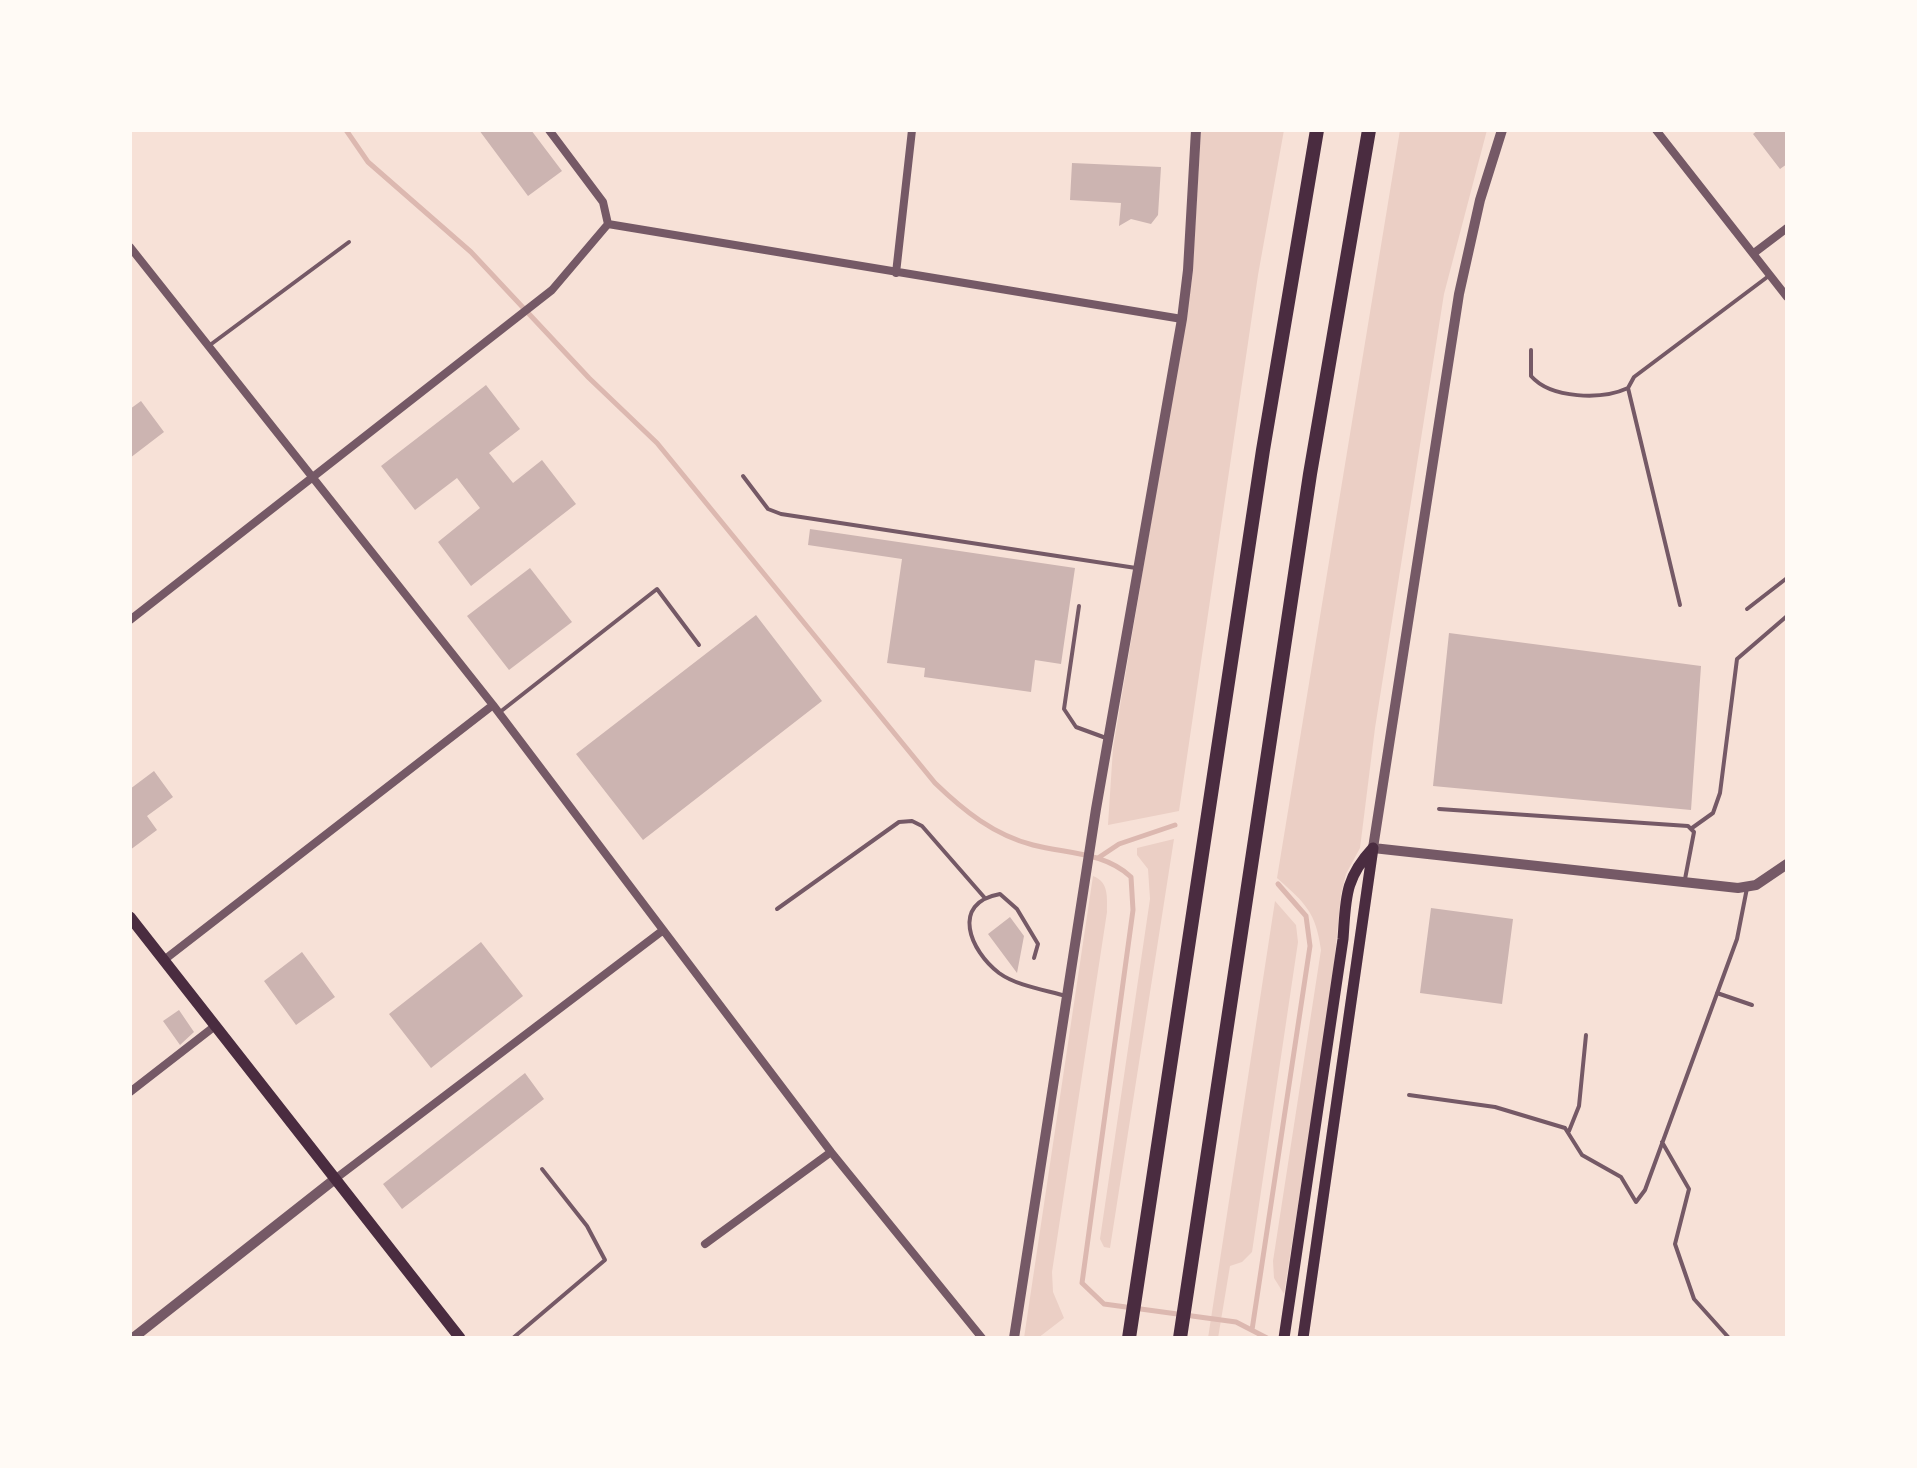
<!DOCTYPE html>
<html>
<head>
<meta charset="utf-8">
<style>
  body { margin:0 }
  #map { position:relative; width:1917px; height:1468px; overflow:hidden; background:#f7e1d7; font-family:"Golos Text",sans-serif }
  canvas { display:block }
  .frame { position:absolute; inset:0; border:132px solid #fffaf5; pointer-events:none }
</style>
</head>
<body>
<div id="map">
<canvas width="1917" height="1468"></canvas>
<div class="frame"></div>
</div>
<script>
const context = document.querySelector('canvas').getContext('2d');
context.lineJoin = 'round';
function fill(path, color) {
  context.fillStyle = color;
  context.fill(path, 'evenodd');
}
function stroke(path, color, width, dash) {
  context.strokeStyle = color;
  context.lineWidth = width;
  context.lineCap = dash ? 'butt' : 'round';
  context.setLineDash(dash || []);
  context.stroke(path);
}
const green = new Path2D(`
  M 1201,130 L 1284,130 L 1258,275 L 1179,811 L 1108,825 L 1113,748 L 1192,279 Z
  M 1400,130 L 1487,130 L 1444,294 L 1375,728 L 1360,848 L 1346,874 L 1341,894 L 1331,995 L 1284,1294 L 1274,1278 L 1273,1261 L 1321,950 C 1316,912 1305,903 1277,878 Z
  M 1174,839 L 1110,1248 L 1104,1247 L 1100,1239 L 1150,899 L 1148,869 L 1137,855 L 1137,848 Z
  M 1093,876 C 1109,882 1107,897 1107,912 L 1052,1272 L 1053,1292 L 1064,1318 L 1038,1338 L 1024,1338 Z
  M 1275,901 L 1296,925 L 1298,942 L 1252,1252 L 1242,1262 L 1230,1266 L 1218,1338 L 1208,1338 Z`);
const stream = new Path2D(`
  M 346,130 L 368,162 L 471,252 L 589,378 L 657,443 L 935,783 C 964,811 994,835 1033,845 C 1068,854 1104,852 1131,877 L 1133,910 L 1082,1283 L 1104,1304 L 1236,1322 L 1267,1338
  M 1098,858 L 1119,844 L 1175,825
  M 1252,1330 L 1310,946 L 1306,916 L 1278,884`);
const building = new Path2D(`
  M 479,130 L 531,130 L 562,171 L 528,196 Z
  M 1758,130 L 1787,130 L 1787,164 L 1780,169 L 1753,134 Z
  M 1072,163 L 1161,167 L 1158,215 L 1151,224 L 1131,219 L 1119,226 L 1121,203 L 1070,200 Z
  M 486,385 L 520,429 L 489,453 L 513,483 L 542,460 L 576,504 L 471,586 L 438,542 L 480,508 L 457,478 L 415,510 L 381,466 Z
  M 141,401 L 164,432 L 130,458 L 130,409 Z
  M 810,529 L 1075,568 L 1061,664 L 1035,660 L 1031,692 L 924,677 L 925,668 L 887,663 L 902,559 L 808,545 Z
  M 530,568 L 572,622 L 509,670 L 467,616 Z
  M 756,615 L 822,701 L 643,840 L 576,754 Z
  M 1449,633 L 1701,666 L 1691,810 L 1433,786 Z
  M 154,771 L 173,797 L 147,816 L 157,830 L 130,850 L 130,789 Z
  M 1431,908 L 1513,919 L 1502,1004 L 1420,993 Z
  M 1010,917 L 1024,936 L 1017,973 L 988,934 Z
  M 481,942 L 523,996 L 431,1068 L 389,1014 Z
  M 302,952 L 335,997 L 296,1025 L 264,981 Z
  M 179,1010 L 194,1032 L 180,1045 L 163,1021 Z
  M 525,1073 L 544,1099 L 402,1209 L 383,1184 Z`);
const service = new Path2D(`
  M 210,345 L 349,242
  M 1531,350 L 1531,376 C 1551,399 1602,400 1628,388
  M 743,476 L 768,509 L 781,514 L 1136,568
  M 1680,605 L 1628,388 L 1634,377 L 1770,275
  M 1079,606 L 1064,709 L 1076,727 L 1106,738
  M 1747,609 L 1787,578
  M 500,712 L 657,589 L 699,645
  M 1439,809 L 1688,826 L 1694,832 L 1685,879
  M 1692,828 L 1713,813 L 1720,793 L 1737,659 L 1787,616
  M 777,909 L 899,822 L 912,821 L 922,826 L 984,897
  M 1034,958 L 1038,944 L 1017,909 L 1000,894 C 950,903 970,951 999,973 C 1017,986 1045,990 1066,996
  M 1717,993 L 1752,1005
  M 1409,1095 L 1495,1107 L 1565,1128 L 1582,1155 L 1621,1177 L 1636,1202 L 1645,1190 L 1737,939 L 1747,888
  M 1569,1131 L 1579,1106 L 1586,1035
  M 1662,1142 L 1689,1189 L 1675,1244 L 1694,1299 L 1729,1338
  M 513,1338 L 605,1260 L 587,1226 L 542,1169`);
const minor = new Path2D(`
  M 549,130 L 603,202 L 608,224
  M 1656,130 L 1787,297
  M 130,247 L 493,705 L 831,1152 L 982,1338
  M 1754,253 L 1787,228
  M 896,273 L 912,130
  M 130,620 L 552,290 L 608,224 L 1182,319
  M 164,960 L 493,705
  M 130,1092 L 215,1026
  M 335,1179 L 662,931
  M 705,1244 L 831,1152`);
const tertiary = new Path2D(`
  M 1502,130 L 1480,200 L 1459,294 L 1373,848 L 1738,888 L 1756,885 L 1787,864
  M 133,1338 L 335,1179
  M 1014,1338 L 1096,809 L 1182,319 L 1188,270 L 1196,130`);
const secondary = new Path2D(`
  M 130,917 L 460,1338
  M 1284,1338 L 1343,939 C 1346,899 1344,879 1373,848
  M 1303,1338 L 1373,848`);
const motorway = new Path2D(`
  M 1129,1338 L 1263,450 L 1317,130
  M 1180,1338 L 1310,474 L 1369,130`);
fill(green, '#ebcfc5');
stroke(stream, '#dcb8b0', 5);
fill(building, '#ccb4b1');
stroke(service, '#755966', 4);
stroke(minor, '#755966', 8);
stroke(tertiary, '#755966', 10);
stroke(secondary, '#4a2c40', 11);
stroke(motorway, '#4a2c40', 14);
</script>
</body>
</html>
